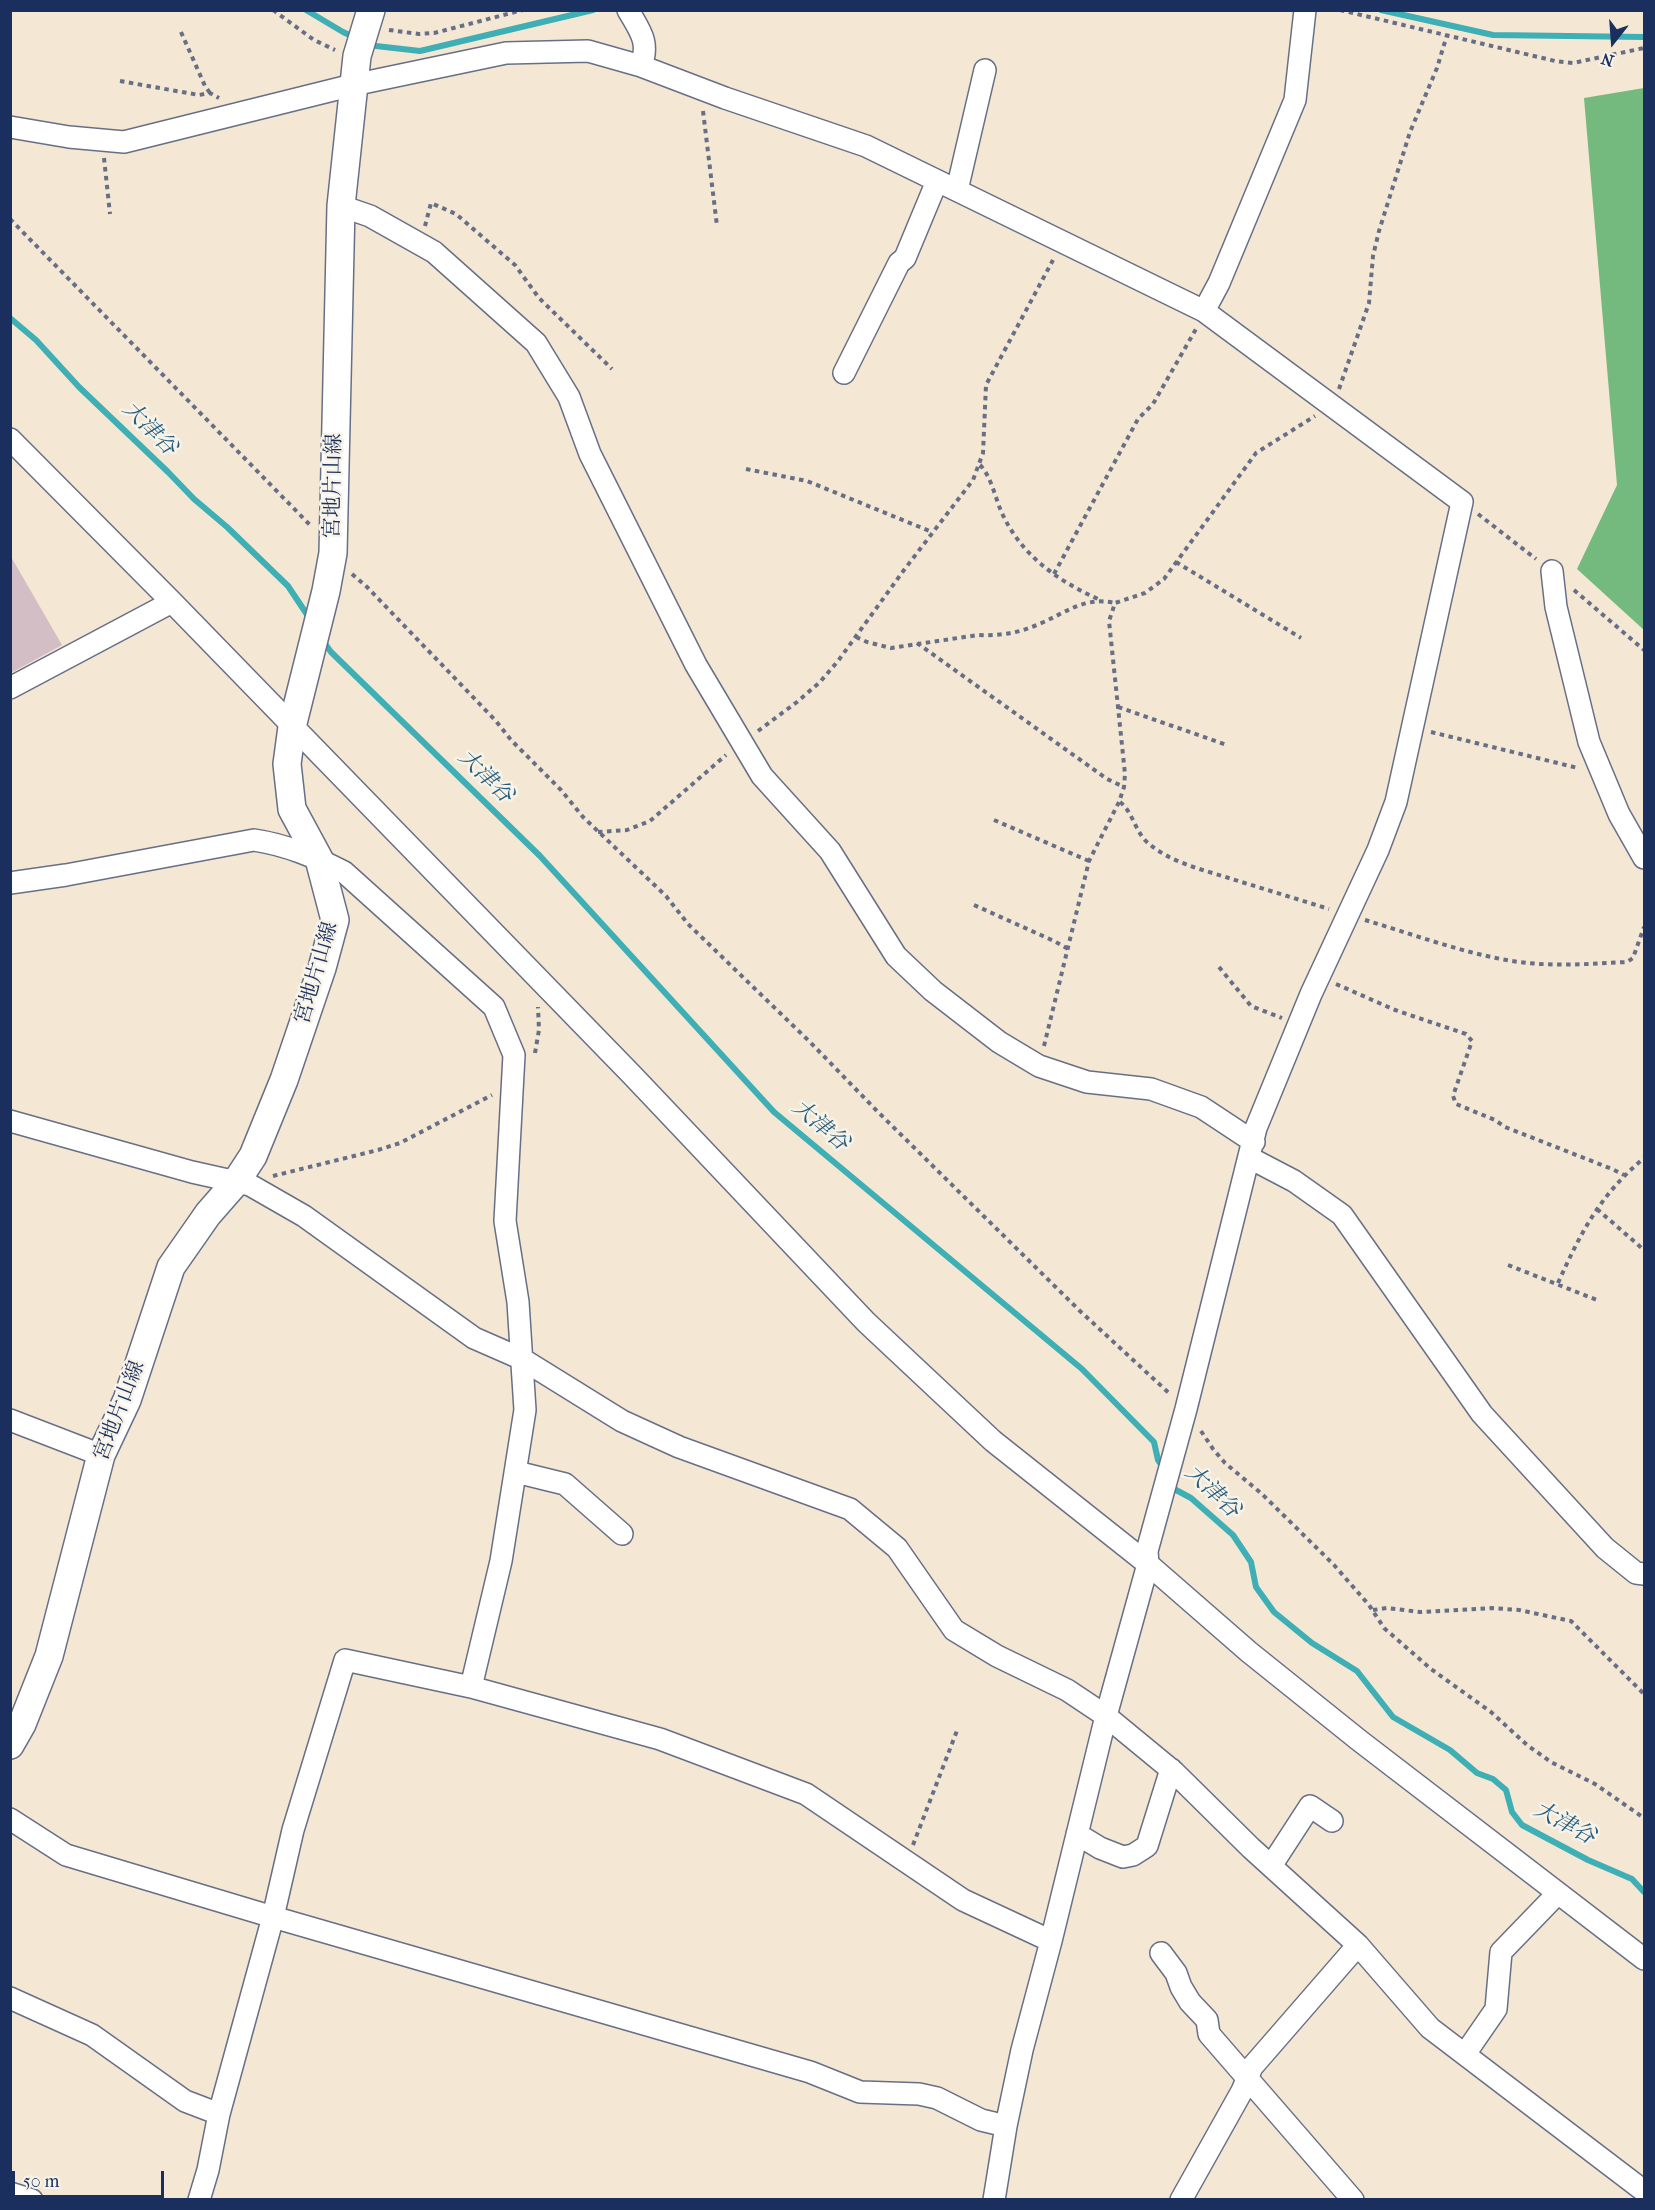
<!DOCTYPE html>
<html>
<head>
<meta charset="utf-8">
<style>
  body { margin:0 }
  #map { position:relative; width:1655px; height:2210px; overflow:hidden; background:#f4e7d3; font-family:"IM FELL French Canon",serif }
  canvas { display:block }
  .frame { position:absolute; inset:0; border:12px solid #1b2f5e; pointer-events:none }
  .north { position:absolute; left:1583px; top:12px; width:60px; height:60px; -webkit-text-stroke:4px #f7f3e8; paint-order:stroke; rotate:197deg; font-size:16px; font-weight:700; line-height:24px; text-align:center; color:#1b2f5e }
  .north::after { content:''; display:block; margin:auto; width:21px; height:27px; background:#1b2f5e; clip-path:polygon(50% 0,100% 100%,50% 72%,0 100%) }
  .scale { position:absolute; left:12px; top:2171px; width:152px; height:27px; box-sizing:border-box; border:3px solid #1b2f5e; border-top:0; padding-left:8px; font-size:18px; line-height:21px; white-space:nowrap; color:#1b2f5e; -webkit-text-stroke:4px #f7f3e8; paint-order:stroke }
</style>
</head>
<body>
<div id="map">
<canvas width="1655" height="2210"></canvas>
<div class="frame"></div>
<div class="north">N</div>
<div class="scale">50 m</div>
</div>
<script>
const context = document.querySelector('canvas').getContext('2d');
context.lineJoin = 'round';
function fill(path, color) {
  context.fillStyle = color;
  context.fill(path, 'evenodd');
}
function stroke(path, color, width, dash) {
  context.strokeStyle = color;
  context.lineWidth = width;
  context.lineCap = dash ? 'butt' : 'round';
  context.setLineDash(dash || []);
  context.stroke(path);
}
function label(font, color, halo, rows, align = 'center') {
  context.font = font + ' "IM FELL French Canon","Noto Serif JP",serif';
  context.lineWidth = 5;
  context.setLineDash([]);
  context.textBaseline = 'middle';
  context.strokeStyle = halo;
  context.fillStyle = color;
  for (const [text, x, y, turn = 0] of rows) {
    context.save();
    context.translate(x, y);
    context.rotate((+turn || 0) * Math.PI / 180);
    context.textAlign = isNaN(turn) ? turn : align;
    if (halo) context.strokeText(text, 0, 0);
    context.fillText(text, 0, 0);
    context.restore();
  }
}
const industrial = new Path2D(`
  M 10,555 L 62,645 L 11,673 L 10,673 Z`);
const forest = new Path2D(`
  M 1644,88 L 1644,630 L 1577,569 L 1617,485 L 1584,98 Z`);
const stream = new Path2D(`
  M 306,10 L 343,32 L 356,38
  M 1381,10 L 1493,35 L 1644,37
  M 368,43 L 376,46 L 420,51 L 593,10
  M 10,318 L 36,340 L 79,387 L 168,472 L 194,499 L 227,527 L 288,586 L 310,619
  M 323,641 L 331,652 L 540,856 L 774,1112 L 1082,1369 L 1154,1442 L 1158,1460 L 1165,1470
  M 1171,1482 L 1176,1490 L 1191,1498 L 1233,1535 L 1251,1562 L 1256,1587 L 1274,1612 L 1312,1643 L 1357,1671 L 1393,1717 L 1450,1750 L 1477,1773 L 1493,1779 L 1506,1790 L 1512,1812 L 1522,1825 L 1588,1860 L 1632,1879 L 1644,1892`);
const path = new Path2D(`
  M 273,10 L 314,40 L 335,50
  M 1340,10 L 1555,61 L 1573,63 L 1644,48
  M 389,30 L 419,34 L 434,33 L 523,10
  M 181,32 L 205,86 L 210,93
  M 120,81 L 199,95 L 210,93 L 219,98
  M 703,111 L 717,226
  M 104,158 L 110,214
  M 10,219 L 312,527
  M 425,226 L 431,203 L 456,214 L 515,265 L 539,298 L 612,369
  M 1339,389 L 1369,303 L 1373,256 L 1379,231 L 1410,132 L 1437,68 L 1447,35
  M 980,465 C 991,476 995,497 1001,511 C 1020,554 1056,580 1098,599
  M 746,469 L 807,481 L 932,532
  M 1478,514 L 1536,559
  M 1176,562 L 1301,638
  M 352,574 L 367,587 L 496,721 L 511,740 L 561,790 L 583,817 L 666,896 L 688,924 L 810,1042 L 877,1111 L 1080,1311 L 1170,1394
  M 1054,574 L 1138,419 L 1153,404 L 1196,329
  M 1574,590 L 1644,650
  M 856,637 L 867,642 L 891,648 L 978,635 C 999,636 1020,633 1039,624 C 1066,613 1084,596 1115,603
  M 917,643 L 1107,779 L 1124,787
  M 1118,707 L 1227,745
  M 758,731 L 797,702 L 820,682 L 838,661 L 904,570 L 973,480 L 983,453 L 986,385 L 1053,260
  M 1431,732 L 1578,768
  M 1120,802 C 1133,812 1135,832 1148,843 C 1171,863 1204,870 1232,879 C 1264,889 1297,899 1329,909
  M 994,820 L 1089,861
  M 598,832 L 627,830 L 650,821 L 726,755
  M 974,905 L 1054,941 L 1068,949
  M 1365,920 C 1412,934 1463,953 1512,961 C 1550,967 1588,964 1627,962 L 1633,958 L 1644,927
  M 1219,967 L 1251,1006 L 1282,1018
  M 1336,984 L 1395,1010 L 1466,1034 L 1472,1041 L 1453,1096 L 1456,1104 L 1495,1120 L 1505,1127 L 1612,1169 L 1624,1175
  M 1044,1046 L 1089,861 L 1119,802 L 1124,787 L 1125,774 L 1109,621 L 1115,603 L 1145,593 L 1164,579 L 1256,453 L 1315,416
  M 535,1053 L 539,1030 L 538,1007
  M 273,1176 L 378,1150 L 400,1143 L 492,1095
  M 1597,1209 L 1644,1250
  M 1508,1265 L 1597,1300
  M 1558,1283 C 1581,1232 1600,1195 1644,1158
  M 1201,1431 L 1213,1449 L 1225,1463 L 1262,1494 L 1334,1565 L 1369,1605 L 1384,1628 L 1431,1669 L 1491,1712 L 1527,1745 L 1551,1762 L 1595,1784 L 1644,1818
  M 1373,1610 L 1387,1608 L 1420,1612 L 1492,1608 L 1519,1610 L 1571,1621 L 1644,1694
  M 913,1845 L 958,1728`);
const minor = new Path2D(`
  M 628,10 C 640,31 650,42 641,66
  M 10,127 L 69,137 L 124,142 L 353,85 L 506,53 L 588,51 L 641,66 L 725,98 L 866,146 L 1204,311 L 1462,502 L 1396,802 L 1378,850 L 1311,994 L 1256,1128 L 1186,1409 L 1147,1551 L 1148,1564 L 1106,1716 L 1051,1941 L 1022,2050 L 1006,2126 L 994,2200
  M 957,190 L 985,70
  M 341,206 L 370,216 L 434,252 L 536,343 L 569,397 L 590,454 L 696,665 L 762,776 L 830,851 L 896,956 L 933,991 L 999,1042 L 1039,1066 L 1087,1082 L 1151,1089 L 1201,1107 L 1254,1142
  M 1204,311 L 1219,283 L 1295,100 L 1305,10
  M 844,373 L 899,263 L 905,258 L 937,181
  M 10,439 L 172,602 L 633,1076 L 866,1322 L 993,1441 L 1148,1564 L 1249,1652 L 1360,1741 L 1644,1959
  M 1552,571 L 1556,607 L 1589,742 L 1619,814 L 1644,858
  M 10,688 L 172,602
  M 10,883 L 66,875 L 254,840 C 287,845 315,857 344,872 L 494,1007 L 514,1055 L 505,1221 L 518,1302 L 525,1410 L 501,1561 L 471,1687
  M 10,1121 L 192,1172 L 250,1185 L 304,1216 L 474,1338 L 522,1359 L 622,1421 L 679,1447 L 850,1509 L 897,1548 L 954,1630 L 997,1656 L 1067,1690 L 1106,1716 L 1174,1772 L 1251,1848 L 1358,1945 L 1430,2028 L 1644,2191
  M 1250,1158 L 1294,1181 L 1342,1215 L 1482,1414 L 1605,1548 L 1636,1573 L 1644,1574
  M 10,1420 L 101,1455
  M 516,1472 L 565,1484 L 622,1534
  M 10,1819 L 66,1855 L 273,1917 L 810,2072 L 860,2092 L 919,2094 L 937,2098 L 981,2120 L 1006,2126
  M 1077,1834 L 1100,1848 L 1123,1857 L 1133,1855 L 1147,1846 L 1171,1769
  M 1271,1866 L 1310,1806 L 1332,1821
  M 1161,1953 L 1176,1973 L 1181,1987 L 1190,2002 L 1207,2020 L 1209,2034 L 1353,2200
  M 10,1998 L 92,2035 L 185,2101 L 219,2114
  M 1465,2054 L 1496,2009 L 1501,1952 L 1558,1893
  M 10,2193 L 32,2200
  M 199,2200 L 208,2170 L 219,2114 L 273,1917 L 293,1830 L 345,1660 L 471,1687 L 660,1739 L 806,1794 L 963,1900 L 1051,1941
  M 1181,2200 L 1242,2091 L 1252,2067 L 1358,1945`);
const major = new Path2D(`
  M 10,1745 L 22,1724 L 49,1656 L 101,1455 L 127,1400 L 171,1267 L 208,1214 L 236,1182 L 253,1156 L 284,1080 L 322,968 L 335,920 L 319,859 L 292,809 L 287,764 L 292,727 L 326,591 L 333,553 L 341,206 L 357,56 L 371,10`);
const streetNames = [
  ["宮地片山線",334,486,-89],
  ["宮地片山線",317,973,-74],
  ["宮地片山線",120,1411,-69]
];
const waterNames = [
  ["大津谷",149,429,45],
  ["大津谷",485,777,44],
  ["大津谷",820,1126,40],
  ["大津谷",1212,1492,43],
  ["大津谷",1564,1824,28]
];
fill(industrial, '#d2bec4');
fill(forest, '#74b97e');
stroke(stream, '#3dafb5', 6);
stroke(minor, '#676f87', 24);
stroke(major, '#676f87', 30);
stroke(path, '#676f87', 4, [4.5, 4.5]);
stroke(minor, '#fff', 21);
stroke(major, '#fff', 27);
label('21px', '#1b2f5e', '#f7f3e8', streetNames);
label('italic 22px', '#275c7c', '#f7f3e8', waterNames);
</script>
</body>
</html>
